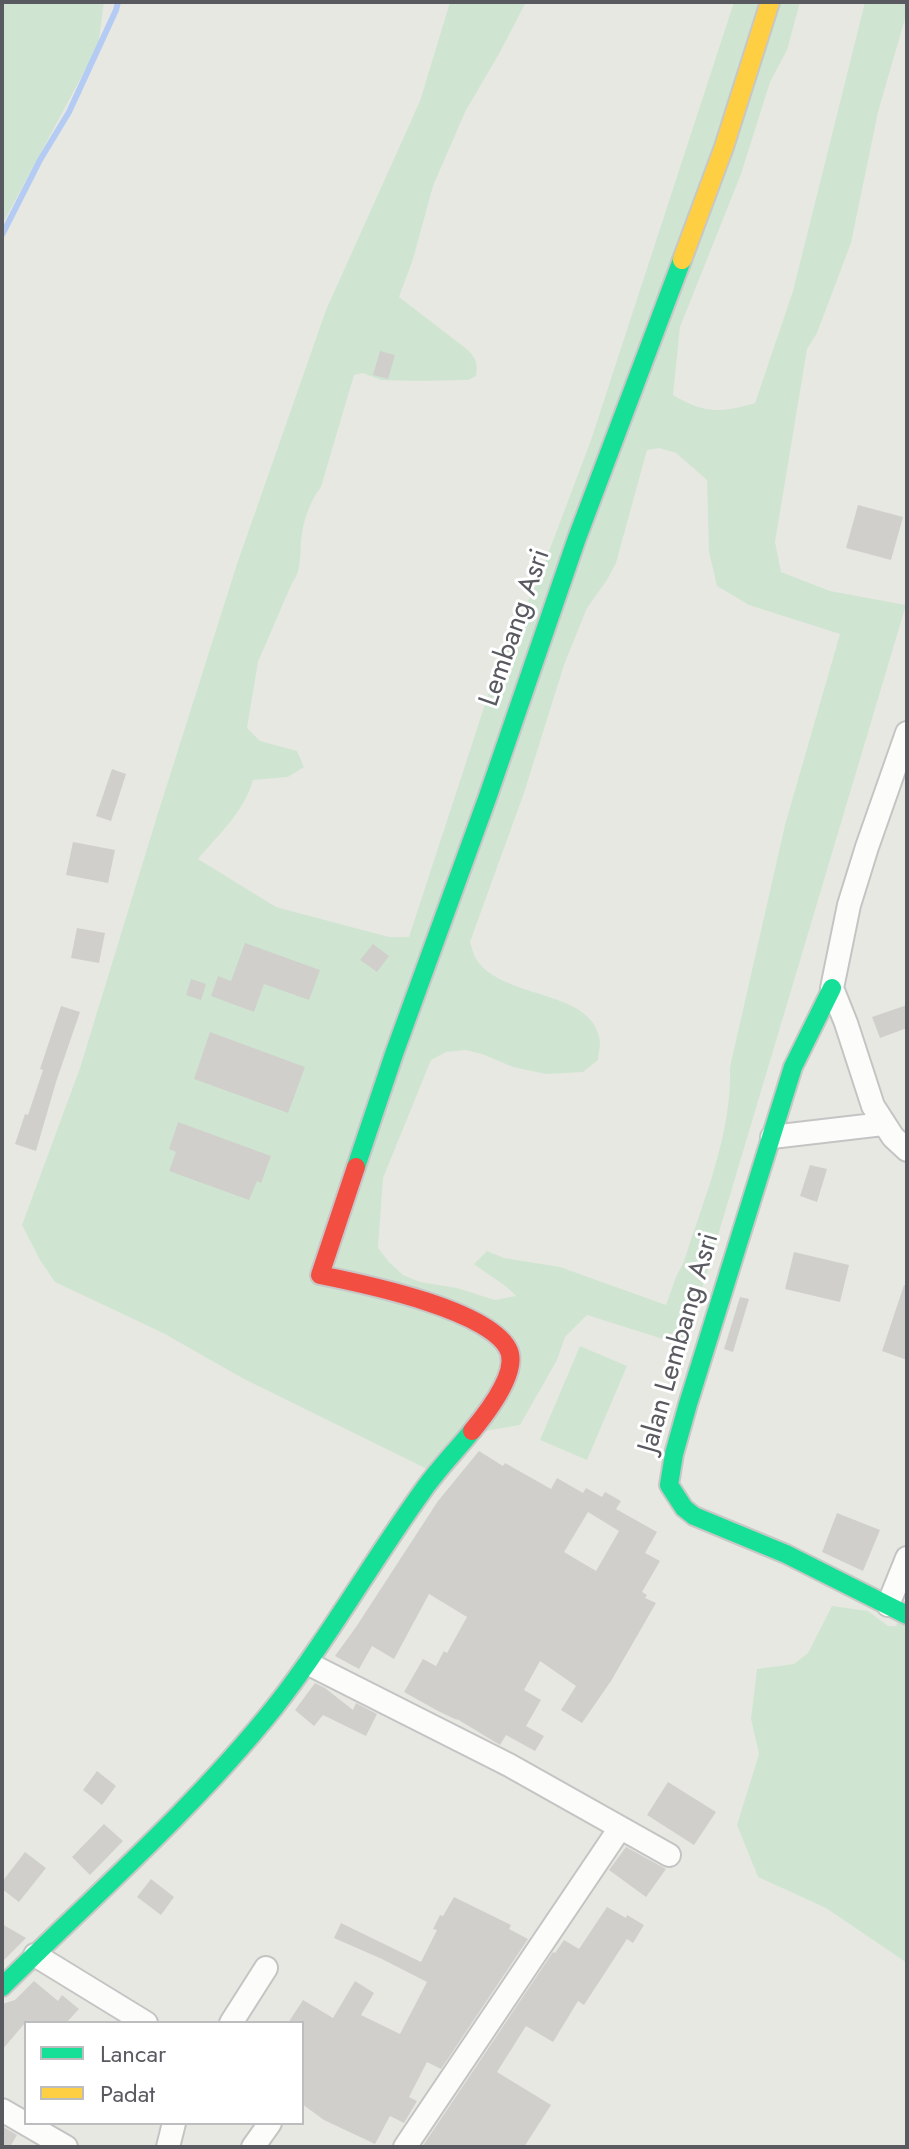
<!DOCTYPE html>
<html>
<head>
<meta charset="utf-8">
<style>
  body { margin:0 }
  #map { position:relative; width:909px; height:2149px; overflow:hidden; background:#e8e8e2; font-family:Jost,sans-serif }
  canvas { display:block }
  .frame { position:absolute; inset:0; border:4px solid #585a60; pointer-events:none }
  .legend { position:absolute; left:24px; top:2021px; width:280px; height:104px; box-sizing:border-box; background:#fff; border:2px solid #bcbdbf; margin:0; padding:10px 14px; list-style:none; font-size:24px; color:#585a60 }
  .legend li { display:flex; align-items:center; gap:16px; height:40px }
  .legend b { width:40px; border:2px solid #bcbdbf }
</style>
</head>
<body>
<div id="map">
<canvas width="909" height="2149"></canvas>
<div class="frame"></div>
<ul class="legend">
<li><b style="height:10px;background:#16e098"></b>Lancar</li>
<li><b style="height:10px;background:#ffcf43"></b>Padat</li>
</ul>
</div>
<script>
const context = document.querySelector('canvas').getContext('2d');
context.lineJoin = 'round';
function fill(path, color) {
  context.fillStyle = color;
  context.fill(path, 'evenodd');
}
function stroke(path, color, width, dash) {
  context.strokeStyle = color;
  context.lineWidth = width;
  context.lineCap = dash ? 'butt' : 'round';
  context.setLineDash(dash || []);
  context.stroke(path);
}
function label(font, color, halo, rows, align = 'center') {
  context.font = font + ' Jost,sans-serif';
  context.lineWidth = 6;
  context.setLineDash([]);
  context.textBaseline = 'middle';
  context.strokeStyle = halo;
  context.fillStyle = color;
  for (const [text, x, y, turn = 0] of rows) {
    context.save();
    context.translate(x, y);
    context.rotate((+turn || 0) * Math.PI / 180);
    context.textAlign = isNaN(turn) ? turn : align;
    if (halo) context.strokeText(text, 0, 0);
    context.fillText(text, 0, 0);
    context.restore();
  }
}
const green = new Path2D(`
  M 2,2 L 104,2 L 98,46 L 2,225 Z
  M 450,2 L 526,2 L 500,52 L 465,112 L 433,186 L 413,259 L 399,297 L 468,350 C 476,358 478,364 476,376 L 468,380 L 416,381 L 381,380 L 363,373 L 354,375 L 321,487 C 311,500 304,518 302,534 C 299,551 303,570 292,583 L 258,662 L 247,728 L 260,741 L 297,751 L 304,767 L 288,777 L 253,780 C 244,812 219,834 198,859 L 276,907 L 389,937 L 409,937 L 488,695 L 548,554 L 591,440 L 734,2 L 800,2 L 787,50 L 770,82 L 741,174 L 680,327 L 673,395 C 705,414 720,413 755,403 L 793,291 L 865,2 L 907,2 L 907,12 L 878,112 L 851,243 L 817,333 L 807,349 L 775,542 L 781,572 L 830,591 L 906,605 L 685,1346 L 587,1315 L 565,1337 L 557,1360 L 520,1425 L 462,1435 L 429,1470 L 244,1379 L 163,1333 L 55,1282 L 40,1260 L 22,1225 L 80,1068 L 158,813 L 237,564 L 326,310 L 420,101 ZM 659,448 L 676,453 L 707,480 L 709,552 L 717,586 L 749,605 L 840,634 L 785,825 L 730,1067 C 732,1133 704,1199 684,1261 L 676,1277 L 666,1305 L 560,1267 L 504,1258 L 487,1251 L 474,1264 C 488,1275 504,1283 516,1296 L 495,1300 L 457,1288 L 420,1282 L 403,1275 L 389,1262 L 378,1248 L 383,1178 L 431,1060 L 446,1052 L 465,1050 L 482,1054 L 513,1067 L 546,1074 L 583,1072 L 598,1060 C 598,1055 600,1048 600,1042 C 595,988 503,1001 476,959 C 473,954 472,947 470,942 L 524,793 L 564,665 L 587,608 L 607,580 L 616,563 L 647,450 Z
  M 580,1346 L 627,1366 L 587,1460 L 540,1440 Z
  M 907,1574 L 907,1963 L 826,1908 L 758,1877 L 737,1825 L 759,1754 L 751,1719 L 757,1669 L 794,1664 L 808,1653 L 832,1606 L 868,1611 L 888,1626 L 896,1626 L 905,1604 Z`);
const stream = new Path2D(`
  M 2,235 L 40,160 L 69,112 L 116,10 L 118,2`);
const building = new Path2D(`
  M 380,351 L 395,355 L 388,379 L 373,375 Z
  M 858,505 L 903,517 L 891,560 L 846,548 Z
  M 112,769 L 126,774 L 111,821 L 96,816 Z
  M 73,842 L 115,850 L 108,883 L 66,875 Z
  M 77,928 L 105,933 L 99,963 L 71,958 Z
  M 245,943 L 320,970 L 309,1000 L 264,984 L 254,1012 L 211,996 L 218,976 L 231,981 Z
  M 373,944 L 389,956 L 377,972 L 360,960 Z
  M 191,979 L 206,984 L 201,1000 L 186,995 Z
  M 907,1005 L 907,1028 L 880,1038 L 872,1017 Z
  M 61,1006 L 80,1012 L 56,1082 L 36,1151 L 15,1144 L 25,1114 L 28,1115 L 43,1070 L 40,1069 Z
  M 210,1032 L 305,1067 L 288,1113 L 194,1079 Z
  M 178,1122 L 271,1156 L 261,1183 L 257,1181 L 249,1200 L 169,1171 L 176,1152 L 169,1149 Z
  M 810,1165 L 827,1169 L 817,1202 L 800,1196 Z
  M 794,1252 L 849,1265 L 840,1302 L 785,1289 Z
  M 904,1285 L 907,1286 L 907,1360 L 882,1351 Z
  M 740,1297 L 749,1299 L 733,1352 L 724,1349 Z
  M 479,1451 L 503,1466 L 505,1463 L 551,1489 L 557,1478 L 583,1493 L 586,1488 L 602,1497 L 605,1492 L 621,1501 L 616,1509 L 657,1532 L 645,1553 L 660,1561 L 642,1592 L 647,1595 L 645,1598 L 656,1603 L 611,1681 L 582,1723 L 561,1710 L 576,1686 L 540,1661 L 524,1690 L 541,1700 L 526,1726 L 544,1736 L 535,1751 L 506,1735 L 500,1745 L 457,1719 L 457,1720 L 438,1711 L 404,1692 L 423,1659 L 436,1666 L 444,1651 L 447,1653 L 467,1617 L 429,1594 L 394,1659 L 372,1646 L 359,1669 L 335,1656 L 356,1627 L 438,1501 ZM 588,1512 L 619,1531 L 596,1571 L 564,1552 Z
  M 837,1513 L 880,1530 L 863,1571 L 822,1552 Z
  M 315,1683 L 325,1688 L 353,1710 L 356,1703 L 377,1714 L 366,1736 L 323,1715 L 314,1726 L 295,1710 Z
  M 97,1771 L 116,1786 L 102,1805 L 83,1790 Z
  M 668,1782 L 716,1812 L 694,1845 L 647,1815 Z
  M 104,1824 L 123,1841 L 90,1875 L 72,1857 Z
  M 626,1847 L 666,1869 L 646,1897 L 609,1870 Z
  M 25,1852 L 46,1868 L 19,1902 L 2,1889 L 2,1882 Z
  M 151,1879 L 174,1897 L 161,1915 L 137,1897 Z
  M 454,1897 L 511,1925 L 509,1929 L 528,1939 L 441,2069 L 427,2062 L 409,2097 L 417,2101 L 404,2123 L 390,2116 L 375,2144 L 324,2120 L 302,2104 L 302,2023 L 288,2023 L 303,2000 L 333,2018 L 355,1981 L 374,1993 L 361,2015 L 400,2034 L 427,1982 L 382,1959 L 334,1938 L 341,1923 L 421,1962 L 437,1930 L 433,1929 L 440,1915 L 443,1916 Z
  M 607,1907 L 626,1918 L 627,1915 L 644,1925 L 633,1943 L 627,1939 L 584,2005 L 578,2001 L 553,2042 L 526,2026 L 497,2072 L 551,2105 L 524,2147 L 422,2147 L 553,1952 L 555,1953 L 564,1940 L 579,1949 Z
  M 2,1924 L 26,1938 L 2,1962 Z
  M 34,1981 L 58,2001 L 62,1995 L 79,2009 L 66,2023 L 25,2023 L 2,2050 L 2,2004 L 15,2000 Z
  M 2,2126 L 17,2135 L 10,2147 L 2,2147 Z`);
const street = new Path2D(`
  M 907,733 L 867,847 L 849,905 L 832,988 L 846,1023 L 873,1106 L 893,1137 L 907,1150
  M 772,1137 L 883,1124
  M 888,1605 L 907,1558
  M 309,1664 L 509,1765 L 669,1855
  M 35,1955 L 146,2023
  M 231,2023 L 266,1968
  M 2,2110 L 66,2147
  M 168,2147 L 174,2123
  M 253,2147 L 270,2123
  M 405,2147 L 620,1828`);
const fast = new Path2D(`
  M 832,988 L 793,1067 L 688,1404 L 674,1454 L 669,1485 L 684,1508 L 694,1516 L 786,1554 L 907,1615
  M 356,1167 L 394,1054 L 488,796 L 577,538 L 682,260
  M 2,1987 C 94,1896 193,1809 274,1708 C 328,1639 371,1563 422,1492 C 437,1470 456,1451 472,1431`);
const slow = new Path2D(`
  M 682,260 L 724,147 L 770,2`);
const jam = new Path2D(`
  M 356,1167 L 320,1275 C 360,1283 499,1311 510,1354 C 515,1377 486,1414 472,1431`);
const streetNames = [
  ["Lembang Asri",516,628,-71],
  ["Jalan Lembang Asri",680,1343,-74]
];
fill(green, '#cfe5d2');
stroke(stream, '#b4cbf4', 6);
fill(building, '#d0cfcc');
stroke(street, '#c4c4c4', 26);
stroke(fast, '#c7c7c7', 22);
stroke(slow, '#c7c7c7', 22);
stroke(jam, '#c7c7c7', 22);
stroke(street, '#fcfcfb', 22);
stroke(fast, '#16e098', 18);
stroke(slow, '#ffcf43', 18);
stroke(jam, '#f24e42', 18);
label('28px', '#585a60', '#fff', streetNames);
</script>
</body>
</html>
